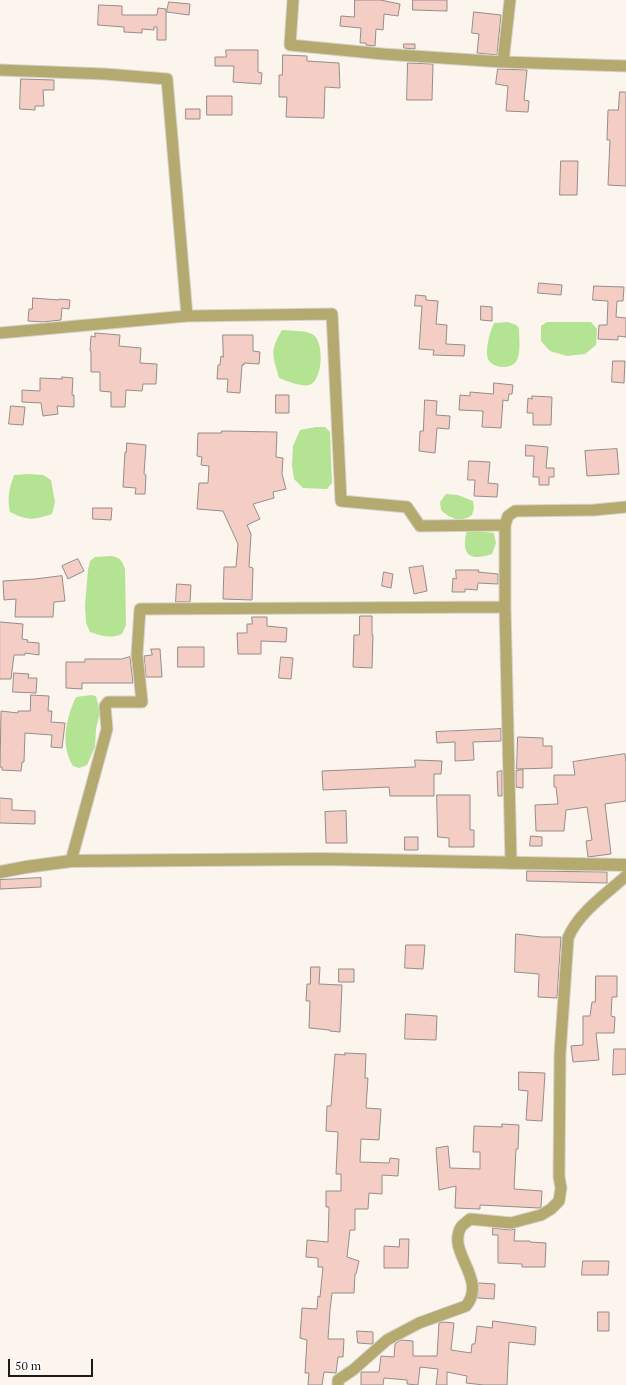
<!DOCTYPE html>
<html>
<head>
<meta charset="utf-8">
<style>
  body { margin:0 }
  #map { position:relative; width:626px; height:1385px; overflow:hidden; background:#fbf5ee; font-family:"PT Serif",serif }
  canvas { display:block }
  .scale { position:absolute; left:8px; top:1359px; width:85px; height:18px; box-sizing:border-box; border:2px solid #1d1b19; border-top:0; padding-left:5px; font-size:12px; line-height:14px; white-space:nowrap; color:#1d1b19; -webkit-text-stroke:3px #fff; paint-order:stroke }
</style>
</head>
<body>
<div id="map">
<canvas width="626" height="1385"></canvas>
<div class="scale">50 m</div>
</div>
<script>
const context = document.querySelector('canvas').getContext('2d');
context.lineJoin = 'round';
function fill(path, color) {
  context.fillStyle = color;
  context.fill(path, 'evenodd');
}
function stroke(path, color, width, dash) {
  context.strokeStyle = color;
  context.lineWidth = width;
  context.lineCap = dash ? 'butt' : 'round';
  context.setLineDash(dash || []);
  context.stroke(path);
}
const water = new Path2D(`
  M 508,322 L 516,325 L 519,328 C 519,338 521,351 517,360 C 513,369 497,369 490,362 C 483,355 490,331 494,323 Z
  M 547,322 L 591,322 L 597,329 L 596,345 L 585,354 L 567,356 L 550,351 L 541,341 L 541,326 Z
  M 282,330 C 291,331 304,330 312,334 C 325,340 323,382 309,385 C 301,387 287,381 279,378 C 273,355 269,352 282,330 Z
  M 316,427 L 325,427 L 330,432 L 332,483 L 327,489 L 303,488 L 294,479 L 292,465 L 293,446 L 300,430 Z
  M 28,474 L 43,475 L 51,480 L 55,502 L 52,514 C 33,520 28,521 10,512 C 7,497 9,490 14,475 Z
  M 446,494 L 458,495 L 473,501 L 474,508 L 472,515 C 461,523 450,519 441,510 L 440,502 Z
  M 467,530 L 494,533 L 496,543 L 492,554 C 468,562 461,554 467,530 Z
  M 111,556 C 119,557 122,560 125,569 L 126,625 L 122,634 C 110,639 102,636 90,632 L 86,623 L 85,605 L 88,570 L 90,561 L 95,557 Z
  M 91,695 L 96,696 L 100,712 L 96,729 L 95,747 L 87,765 L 79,768 L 73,766 C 60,745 66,718 76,697 Z`);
const building = new Path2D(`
  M 355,0 L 380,0 L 400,4 L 398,16 L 384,14 L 383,30 L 376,29 L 375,46 L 366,45 L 366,43 L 360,43 L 361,28 L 340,26 L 341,16 L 354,17 Z
  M 413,0 L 447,0 L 447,11 L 413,10 Z
  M 169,2 L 190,4 L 189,15 L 167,12 Z
  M 99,5 L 122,6 L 122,15 L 157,15 L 158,8 L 166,9 L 166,40 L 157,40 L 157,27 L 154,27 L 154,30 L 142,29 L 142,33 L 124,32 L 124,27 L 98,25 Z
  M 474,12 L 501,15 L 497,55 L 477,53 L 479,34 L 472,33 Z
  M 404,44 L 415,44 L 415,49 L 404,48 Z
  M 226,50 L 258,50 L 258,72 L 262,73 L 261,84 L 233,82 L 234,66 L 215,66 L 215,57 L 226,57 Z
  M 283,55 L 307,56 L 307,61 L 339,63 L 340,88 L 325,87 L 324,118 L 286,117 L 287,97 L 279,97 L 279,75 L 282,75 Z
  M 408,63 L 433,64 L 432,100 L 407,100 Z
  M 498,69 L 527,70 L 524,100 L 529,101 L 528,112 L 506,111 L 508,86 L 496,84 Z
  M 21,79 L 54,80 L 54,90 L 43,90 L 44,106 L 35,106 L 35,110 L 20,109 Z
  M 620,92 L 626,92 L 626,186 L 608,185 L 610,140 L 607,140 L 608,110 L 618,110 Z
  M 207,96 L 232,96 L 232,115 L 207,115 Z
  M 186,109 L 200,109 L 200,119 L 186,119 Z
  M 561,161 L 578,161 L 577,195 L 560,195 Z
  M 539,283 L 562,285 L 561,295 L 538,293 Z
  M 594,286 L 624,287 L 623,301 L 617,301 L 616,317 L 626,318 L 626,337 L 618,336 L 618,340 L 598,339 L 599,325 L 607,325 L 608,301 L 593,300 Z
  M 416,295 L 426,296 L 426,300 L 438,301 L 436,324 L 447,325 L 446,344 L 465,345 L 464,356 L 433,355 L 434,350 L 419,349 L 422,306 L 415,306 Z
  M 33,298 L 59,300 L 59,299 L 70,300 L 69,309 L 62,308 L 61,320 L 43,322 L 28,321 L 29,309 L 32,309 Z
  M 481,306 L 492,307 L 492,321 L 481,320 Z
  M 95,333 L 120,335 L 119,346 L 141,348 L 140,363 L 157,364 L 156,384 L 143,384 L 142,391 L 126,390 L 125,407 L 111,407 L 111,392 L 100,391 L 100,372 L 91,372 L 91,351 L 90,351 L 91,336 L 95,337 Z
  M 223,335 L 253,335 L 253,351 L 260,352 L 259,364 L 244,363 L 244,365 L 242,365 L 240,393 L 227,392 L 228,379 L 217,379 L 218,365 L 220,365 L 221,356 L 223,357 Z
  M 613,361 L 625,361 L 624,383 L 612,382 Z
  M 62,377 L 73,378 L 72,395 L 74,395 L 74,407 L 57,406 L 58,414 L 43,416 L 41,403 L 22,402 L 22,390 L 40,391 L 40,378 L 62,379 Z
  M 494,383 L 513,385 L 512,394 L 509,394 L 508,401 L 503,400 L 501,428 L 482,427 L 483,411 L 459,410 L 460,395 L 470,396 L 470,392 L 493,394 Z
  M 276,395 L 289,395 L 289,413 L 276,413 Z
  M 532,396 L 552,397 L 551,425 L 533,425 L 533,413 L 527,413 L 528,398 L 532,399 Z
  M 425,400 L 437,401 L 436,415 L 450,416 L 449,429 L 437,428 L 435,453 L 419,451 L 420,431 L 423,431 Z
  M 11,406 L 25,407 L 23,425 L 9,424 Z
  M 222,431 L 277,432 L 276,457 L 283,458 L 282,474 L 286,489 L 273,492 L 274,498 L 253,504 L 260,519 L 247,525 L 251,534 L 249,567 L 253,568 L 252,600 L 223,599 L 224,567 L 236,567 L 238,544 L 223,511 L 197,509 L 199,483 L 208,483 L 209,466 L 201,465 L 202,457 L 197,456 L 198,433 L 221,433 Z
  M 127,443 L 146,445 L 144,474 L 146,475 L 145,494 L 135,494 L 136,488 L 123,487 L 125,452 L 126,452 Z
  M 526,445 L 548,447 L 546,468 L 554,468 L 554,477 L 549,477 L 549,485 L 539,485 L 539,477 L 533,477 L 534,456 L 526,456 Z
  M 617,449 L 619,474 L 587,476 L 585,451 Z
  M 469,461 L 490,462 L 488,483 L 498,484 L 497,497 L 474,496 L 475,480 L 468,480 Z
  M 93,508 L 112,508 L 111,520 L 93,519 Z
  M 78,559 L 84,571 L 68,579 L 62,566 Z
  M 423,566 L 427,591 L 414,594 L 409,568 Z
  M 456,570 L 479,570 L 478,572 L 498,574 L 498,584 L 478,583 L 477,590 L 465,589 L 465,592 L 452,592 L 453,578 L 456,579 Z
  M 384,572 L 393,574 L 391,588 L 382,586 Z
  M 62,576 L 65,601 L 54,602 L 53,617 L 15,617 L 16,599 L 4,600 L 3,581 L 35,579 Z
  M 177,584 L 191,585 L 190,602 L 176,602 Z
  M 360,616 L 372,616 L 372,635 L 373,635 L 372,668 L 353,667 L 354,635 L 359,635 Z
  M 252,617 L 267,617 L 267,626 L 287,628 L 286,642 L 261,641 L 261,654 L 238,654 L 237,633 L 247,633 L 247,624 L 252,624 Z
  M 0,622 L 23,624 L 22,639 L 28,640 L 27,642 L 39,643 L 39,655 L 25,653 L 25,655 L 14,655 L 11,679 L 0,679 Z
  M 178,647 L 204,647 L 204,667 L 178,667 Z
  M 151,649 L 160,649 L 162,677 L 146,677 L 144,656 L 152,655 Z
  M 130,657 L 133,683 L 82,683 L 82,689 L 66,688 L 66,662 L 85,662 L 85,659 L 121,659 Z
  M 281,657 L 293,658 L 291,679 L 279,678 Z
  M 14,673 L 29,674 L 28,678 L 37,678 L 36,693 L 13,692 Z
  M 31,695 L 49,696 L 48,711 L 52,711 L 51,722 L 65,723 L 62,748 L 51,747 L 52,735 L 25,733 L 24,762 L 22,762 L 21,771 L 2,770 L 2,767 L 0,767 L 1,711 L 18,713 L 18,711 L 30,711 Z
  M 501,729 L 501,741 L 473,742 L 474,760 L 455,761 L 455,742 L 437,743 L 436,732 Z
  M 518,737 L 543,738 L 543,746 L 552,746 L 552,768 L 517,769 Z
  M 625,754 L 626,762 L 626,801 L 605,804 L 611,854 L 588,857 L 586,841 L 592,840 L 587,807 L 566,810 L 564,831 L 536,831 L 535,805 L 558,804 L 556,787 L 554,787 L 554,775 L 575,775 L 573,762 Z
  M 415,760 L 442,761 L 441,774 L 434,774 L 434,796 L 390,796 L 389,787 L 323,790 L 322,771 L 415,767 Z
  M 523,770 L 523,788 L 516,787 L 516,771 Z
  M 502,771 L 502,796 L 498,796 L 497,772 Z
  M 437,795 L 470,795 L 470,830 L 474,830 L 474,847 L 449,847 L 449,838 L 438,837 Z
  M 0,798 L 12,799 L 12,810 L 35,811 L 35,824 L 0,823 Z
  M 346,811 L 347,843 L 326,843 L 325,812 Z
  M 531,836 L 542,837 L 542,846 L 530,846 Z
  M 405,837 L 418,837 L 418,850 L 405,850 Z
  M 527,871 L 607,872 L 607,883 L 527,881 Z
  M 41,878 L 41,887 L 0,889 L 0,880 Z
  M 516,934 L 541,937 L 561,937 L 557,998 L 538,997 L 539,974 L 515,972 Z
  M 406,945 L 425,945 L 423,969 L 405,968 Z
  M 311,967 L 320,967 L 319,984 L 342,985 L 340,1032 L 330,1031 L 330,1030 L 309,1028 L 310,1001 L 306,1001 L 307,984 L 310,984 Z
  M 339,969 L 354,969 L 354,982 L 339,982 Z
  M 596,976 L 617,976 L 617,997 L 612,997 L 611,1016 L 615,1017 L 614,1033 L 596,1033 L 599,1060 L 573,1062 L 571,1046 L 583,1045 L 583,1016 L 590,1016 L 592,1002 L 595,1002 Z
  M 406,1014 L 437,1016 L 436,1040 L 405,1039 Z
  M 614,1049 L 626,1049 L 626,1074 L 613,1075 Z
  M 345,1053 L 366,1054 L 365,1078 L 368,1078 L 366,1108 L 381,1109 L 379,1140 L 361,1139 L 360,1162 L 389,1163 L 390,1158 L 399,1159 L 398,1176 L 382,1175 L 382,1194 L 369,1193 L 368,1209 L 355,1209 L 355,1230 L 350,1230 L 347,1257 L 359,1261 L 356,1274 L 355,1274 L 354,1293 L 332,1293 L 330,1310 L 328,1339 L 344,1339 L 343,1357 L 338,1357 L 336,1373 L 324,1372 L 322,1385 L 308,1385 L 309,1373 L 305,1373 L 307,1340 L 300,1338 L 302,1308 L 317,1309 L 318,1296 L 320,1297 L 323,1267 L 318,1267 L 318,1258 L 306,1257 L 307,1240 L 328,1242 L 329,1207 L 326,1207 L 326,1191 L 341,1191 L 341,1174 L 336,1174 L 338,1132 L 326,1131 L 327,1106 L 331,1106 L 335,1054 L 345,1055 Z
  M 519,1072 L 545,1073 L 542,1121 L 526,1120 L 528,1091 L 519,1090 Z
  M 502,1124 L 519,1125 L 518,1149 L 516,1149 L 514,1189 L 542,1191 L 541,1207 L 539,1208 L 480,1205 L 480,1209 L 455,1208 L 456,1186 L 439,1190 L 436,1148 L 448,1146 L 450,1168 L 480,1169 L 480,1152 L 473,1152 L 474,1126 L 502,1127 Z
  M 493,1228 L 510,1230 L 515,1229 L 514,1241 L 530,1241 L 530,1242 L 546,1243 L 545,1267 L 522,1267 L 522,1264 L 498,1263 L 498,1235 L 493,1235 Z
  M 400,1239 L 409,1239 L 408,1268 L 384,1268 L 384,1246 L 399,1247 Z
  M 583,1261 L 609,1261 L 608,1275 L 582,1275 Z
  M 479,1283 L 495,1284 L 494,1299 L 478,1298 Z
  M 598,1312 L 609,1312 L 609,1331 L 598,1331 Z
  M 493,1321 L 536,1327 L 535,1345 L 509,1342 L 507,1385 L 484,1385 L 466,1383 L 467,1376 L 447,1372 L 447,1385 L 436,1385 L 438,1369 L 420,1367 L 418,1385 L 407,1384 L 407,1380 L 384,1378 L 383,1385 L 361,1385 L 361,1372 L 379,1372 L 381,1356 L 394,1357 L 395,1344 L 401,1340 L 413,1341 L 413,1356 L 437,1356 L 439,1323 L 443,1322 L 454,1323 L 451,1350 L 471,1353 L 472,1344 L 475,1344 L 477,1326 L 492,1328 Z
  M 357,1331 L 373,1332 L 373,1343 L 372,1344 L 358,1343 Z`);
const minor = new Path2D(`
  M 293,0 L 290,45 L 383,54 L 503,62 L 626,66
  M 503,62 L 510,0
  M 0,70 L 105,74 L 167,79 L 187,316
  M 0,333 L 187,316 L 332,314 L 341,501 L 407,507 L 420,526 L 505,525
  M 71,861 L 107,729 L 105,706 L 108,702 L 142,702 L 137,654 L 140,609 L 505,607
  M 511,863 L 505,607 L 505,525 L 508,516 L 515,511 L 594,510 L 626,507
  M 338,1385 L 338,1380 L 353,1370 L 387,1340 L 419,1323 L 466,1306 C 488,1279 446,1252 461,1227 C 463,1224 467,1222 470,1219 L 511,1223 L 541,1215 L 551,1209 L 559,1201 L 561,1188 L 559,1177 L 560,1054 L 568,938 C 578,913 606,894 626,876`);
const tertiary = new Path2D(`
  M 0,872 L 26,867 L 71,861 L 322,859 L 626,865`);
fill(water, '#b4e393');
fill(building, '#f4cdc4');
stroke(building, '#958d8a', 1);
stroke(minor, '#d7d2cc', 13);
stroke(tertiary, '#d7d2cc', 14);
stroke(minor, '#b4aa6f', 11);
stroke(tertiary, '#b4aa6f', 12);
</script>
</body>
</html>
